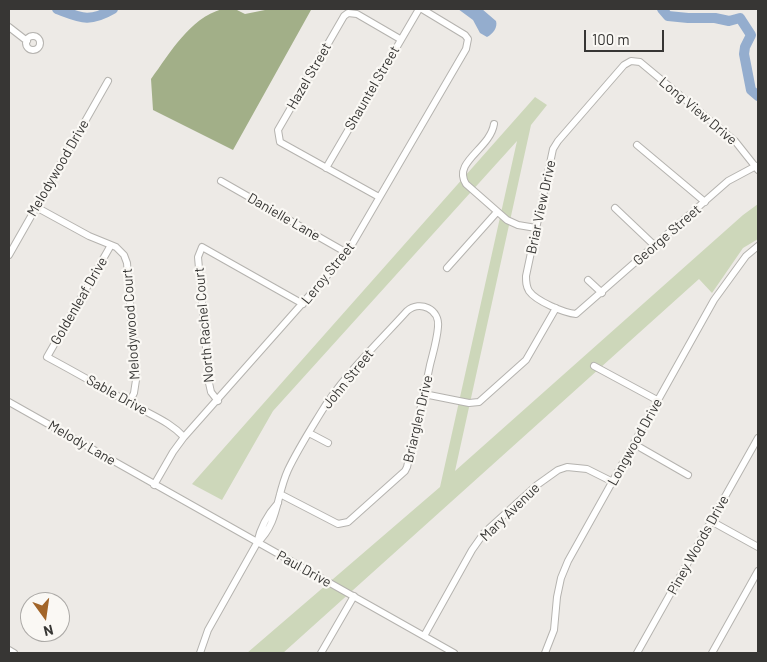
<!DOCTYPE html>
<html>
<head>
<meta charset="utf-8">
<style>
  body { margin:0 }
  #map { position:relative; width:767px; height:662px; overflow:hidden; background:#edeae6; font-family:Barlow,sans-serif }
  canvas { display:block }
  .frame { position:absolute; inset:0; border:10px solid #373634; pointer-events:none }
  .north { position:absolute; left:20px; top:592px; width:50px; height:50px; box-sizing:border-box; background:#faf8f4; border:1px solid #acaaa7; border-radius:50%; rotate:166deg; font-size:14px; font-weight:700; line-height:20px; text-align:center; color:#373634 }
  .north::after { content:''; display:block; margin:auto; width:18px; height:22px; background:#a26529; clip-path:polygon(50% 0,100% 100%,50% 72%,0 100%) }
  .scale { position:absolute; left:584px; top:30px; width:80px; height:22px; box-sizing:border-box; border:2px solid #373634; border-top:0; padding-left:6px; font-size:15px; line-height:18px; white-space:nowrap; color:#373634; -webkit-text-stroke:4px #faf8f4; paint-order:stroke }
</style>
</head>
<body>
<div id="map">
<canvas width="767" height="662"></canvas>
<div class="frame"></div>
<div class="north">N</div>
<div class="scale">100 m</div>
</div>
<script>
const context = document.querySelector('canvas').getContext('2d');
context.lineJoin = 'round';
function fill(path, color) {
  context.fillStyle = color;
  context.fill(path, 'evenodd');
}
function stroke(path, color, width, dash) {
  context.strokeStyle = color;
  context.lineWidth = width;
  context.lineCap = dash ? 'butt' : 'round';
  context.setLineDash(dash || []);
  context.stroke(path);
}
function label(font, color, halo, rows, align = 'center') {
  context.font = font + ' Barlow,sans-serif';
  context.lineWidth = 4.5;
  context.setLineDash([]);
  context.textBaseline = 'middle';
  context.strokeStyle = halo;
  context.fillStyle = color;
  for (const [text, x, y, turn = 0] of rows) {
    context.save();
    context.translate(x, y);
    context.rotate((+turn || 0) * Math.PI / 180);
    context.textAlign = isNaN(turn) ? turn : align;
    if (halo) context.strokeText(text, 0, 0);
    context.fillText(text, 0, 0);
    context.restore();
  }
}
const green = new Path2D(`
  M 535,97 L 547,105 L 531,125 L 455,471 L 743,215 L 758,204 L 758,239 L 743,248 L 712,293 L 699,279 L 283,653 L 247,653 L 440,487 L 517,141 L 273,411 L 222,500 L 192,484 Z`);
const forest = new Path2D(`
  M 222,9 L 235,9 L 245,14 L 270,9 L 311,10 L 233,150 L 153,110 L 151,79 C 171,52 189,19 222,9 Z`);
const water = new Path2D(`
  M 458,9 L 482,9 L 496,21 C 498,27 493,34 487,37 L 480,33 L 473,20 Z`);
const river = new Path2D(`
  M 57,9 C 81,18 89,23 113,9
  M 662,9 L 668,16 L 688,18 L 715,18 L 729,21 L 740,18 L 751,35 L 745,47 L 744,54 L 751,90 L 758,96`);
const minor = new Path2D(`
  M 9,27 L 27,41
  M26 43a7 7 0 1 1 14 0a7 7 0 1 1-14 0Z
  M 494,124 C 490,149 452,162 466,184 L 507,220 L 518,225 L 536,228
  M 637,145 L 705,202
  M 756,166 L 728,181 L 576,314 C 564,313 536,301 529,291 C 526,286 526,282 526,276 L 553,149 L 558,141 L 624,65 L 631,61 L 640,62 L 735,141 L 758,170
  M 326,168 L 419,9
  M 221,181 L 347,253
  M 379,197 L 280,142 L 278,130 L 344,16 L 348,13 L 357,14 L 400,39
  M 36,207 L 89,236 L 116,247 L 124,255 L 127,263 L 136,380 L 134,393 L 129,403
  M 615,208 L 655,246
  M 111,245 L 47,357 C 77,373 106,390 136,406 C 153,416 170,422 184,437
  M 9,255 L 108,81
  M 447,268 L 497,212
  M 588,280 L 602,293
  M 594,366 L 657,400
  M 424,394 L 469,403 L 479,402 L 526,360 L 556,308
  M 218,401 L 211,392 L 209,383 L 198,257 L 202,247 L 303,304
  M 9,402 L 454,653
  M 309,433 L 328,443
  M 634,444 L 688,475
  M 154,485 L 173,452 L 184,437 L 347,253 L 466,49 L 468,39 L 465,35 L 422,9
  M 711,521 L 758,547
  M 257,543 C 279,523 276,496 288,470 C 297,451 309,432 320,414 C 341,378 379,342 407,311 C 420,300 440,309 438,327 C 437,340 433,353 430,365 C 423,399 415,433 407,467 L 405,471 L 348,522 L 338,524 L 280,494
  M 424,636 L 472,550 L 484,533 L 537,485 L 558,470 L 567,467 L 587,469 L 613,482
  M 9,650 L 14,653
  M 200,653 L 208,630 L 257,543 C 260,529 268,514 278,503
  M 321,653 L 354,596
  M 545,653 L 554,630 L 557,597 L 561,578 L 568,561 L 714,300 L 746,256 L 758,246
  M 637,653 L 758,438
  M 712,653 L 758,571`);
const streetNames = [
  ["Hazel Street",309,76,-60],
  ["Shauntel Street",372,88,-60],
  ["Long View Drive",698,111,40],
  ["Melodywood Drive",58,168,-60],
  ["Briar View Drive",541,207,-78],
  ["Danielle Lane",284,217,30],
  ["George Street",667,235,-41],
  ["Leroy Street",328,273,-51],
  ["Goldenleaf Drive",79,301,-60],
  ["Melodywood Court",131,324,-94],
  ["North Rachel Court",204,325,-95],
  ["John Street",348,379,-51],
  ["Sable Drive",117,395,29],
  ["Briarglen Drive",418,419,-77],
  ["Longwood Drive",635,442,-61],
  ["Melody Lane",82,443,30],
  ["Mary Avenue",510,512,-44],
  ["Piney Woods Drive",698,545,-61],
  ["Paul Drive",304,569,29]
];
fill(green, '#cdd7ba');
fill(forest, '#a2af88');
fill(water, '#94adce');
stroke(river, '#94adce', 10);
stroke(minor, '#b5b3af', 8);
stroke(minor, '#fff', 6);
label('14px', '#373634', '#faf8f4', streetNames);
</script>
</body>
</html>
